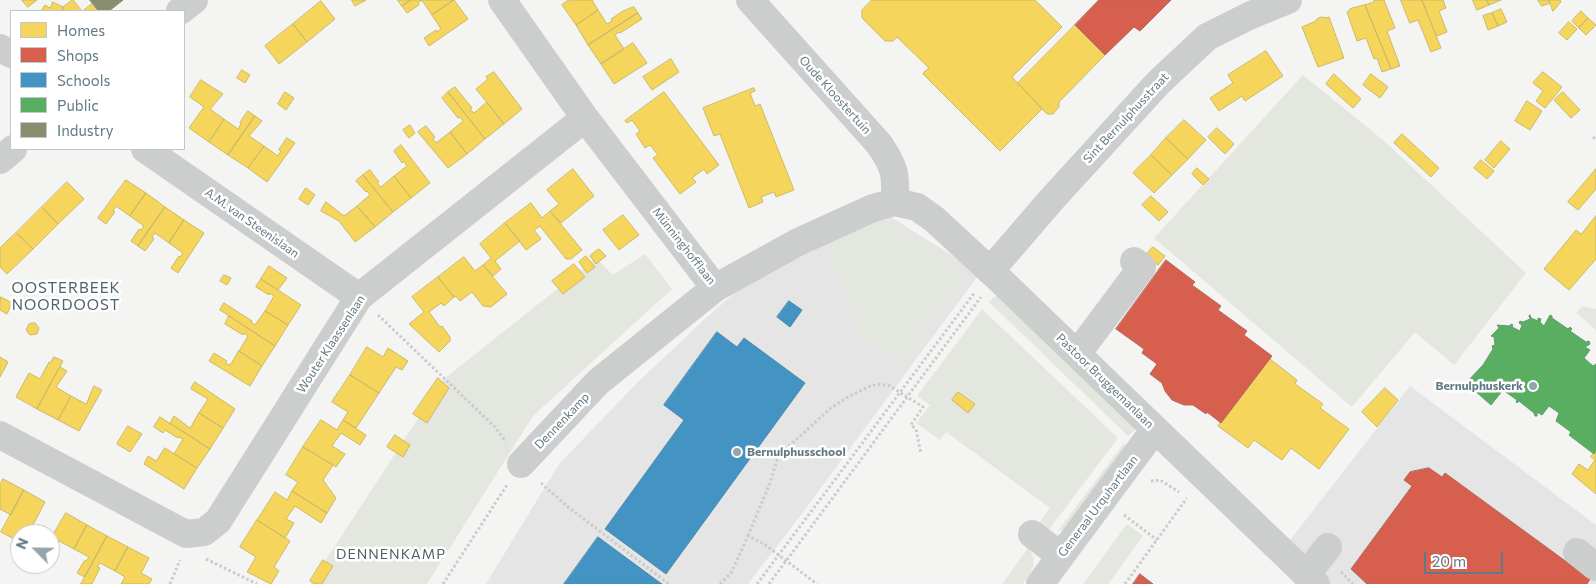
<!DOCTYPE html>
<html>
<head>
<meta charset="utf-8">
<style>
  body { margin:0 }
  #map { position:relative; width:1596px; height:584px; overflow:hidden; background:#f4f4f2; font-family:Commissioner,sans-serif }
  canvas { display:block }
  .legend { position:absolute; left:10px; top:10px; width:175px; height:140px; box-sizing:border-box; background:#fff; border:1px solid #c0cace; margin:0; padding:6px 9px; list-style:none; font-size:15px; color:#617a85 }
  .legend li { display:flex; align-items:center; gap:10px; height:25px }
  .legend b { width:25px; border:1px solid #c0cace }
  .north { position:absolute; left:10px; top:524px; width:50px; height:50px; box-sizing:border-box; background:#fff; border:1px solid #c0cace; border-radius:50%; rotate:293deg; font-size:14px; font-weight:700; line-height:20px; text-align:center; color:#617a85 }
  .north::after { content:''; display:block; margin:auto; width:18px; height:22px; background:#94a5ab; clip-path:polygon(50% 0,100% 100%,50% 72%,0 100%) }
  .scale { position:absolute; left:1424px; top:552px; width:79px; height:22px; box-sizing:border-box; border:2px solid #617a85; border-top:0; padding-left:6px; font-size:15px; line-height:18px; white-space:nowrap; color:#617a85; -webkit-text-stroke:4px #fff; paint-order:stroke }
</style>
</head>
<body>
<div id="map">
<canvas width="1596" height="584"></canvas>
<ul class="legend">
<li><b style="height:14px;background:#f6d55c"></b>Homes</li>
<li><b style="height:14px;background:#d6604d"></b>Shops</li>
<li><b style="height:14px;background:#4393c3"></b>Schools</li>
<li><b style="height:14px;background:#5aae61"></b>Public</li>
<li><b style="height:14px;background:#8c8c6e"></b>Industry</li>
</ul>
<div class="north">N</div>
<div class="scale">20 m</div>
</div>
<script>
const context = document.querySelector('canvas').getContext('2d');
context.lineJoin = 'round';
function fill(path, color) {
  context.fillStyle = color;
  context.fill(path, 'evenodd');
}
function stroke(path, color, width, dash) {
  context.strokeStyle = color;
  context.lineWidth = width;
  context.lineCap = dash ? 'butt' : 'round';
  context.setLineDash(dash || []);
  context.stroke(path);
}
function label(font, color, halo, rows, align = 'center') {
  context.font = font + ' Commissioner,sans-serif';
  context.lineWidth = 5;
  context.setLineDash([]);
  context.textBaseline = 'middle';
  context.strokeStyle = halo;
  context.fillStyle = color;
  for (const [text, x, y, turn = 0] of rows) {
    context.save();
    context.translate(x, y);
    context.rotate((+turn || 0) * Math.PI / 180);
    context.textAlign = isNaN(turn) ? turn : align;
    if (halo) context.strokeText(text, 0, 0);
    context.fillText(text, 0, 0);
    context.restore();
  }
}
const built = new Path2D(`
  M 883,212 L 980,273 L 803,512 L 748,584 L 486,584 L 559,464 L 639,381 L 706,318 L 746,283 Z
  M 1410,386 L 1596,525 L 1596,584 L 1329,584 L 1287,544 Z`);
const green = new Path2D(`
  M 1303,75 L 1383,140 L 1526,273 L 1454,365 L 1415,332 L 1352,407 L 1154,238 Z
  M 885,216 L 967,271 L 901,366 L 862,338 L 823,241 Z
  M 645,254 L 672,289 L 533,416 L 427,584 L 310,584 L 444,379 L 596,258 L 613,275 Z
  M 998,294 L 1136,428 L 1128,436 L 989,302 Z
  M 1582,306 L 1596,309 L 1596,330 L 1576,313 Z
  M 982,309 L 1118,438 L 1048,531 L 1038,525 L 1050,508 L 946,432 L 940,440 L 916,423 L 930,405 L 917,396 Z
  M 1124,443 L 1128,447 L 1066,528 L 1057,532 Z
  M 1127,524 L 1143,536 L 1108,584 L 1083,584 Z
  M 1028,548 C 1039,561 1032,572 1023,584 L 1002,584 Z`);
const homes = new Path2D(`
  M 22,0 L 37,0 L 28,7 Z
  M 73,0 L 82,11 L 63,11 L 63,7 Z
  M 352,0 L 366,0 L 355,6 Z
  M 398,0 L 411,0 L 402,6 Z
  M 411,0 L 454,0 L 432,15 L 422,0 L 418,3 L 419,5 L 407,13 L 402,6 Z
  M 454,0 L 468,19 L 429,46 L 424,38 L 436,30 L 437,32 L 441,29 L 432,15 Z
  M 569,0 L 592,0 L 598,10 L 576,25 L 562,5 Z
  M 872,0 L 1035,0 L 1062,27 L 1012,77 L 1042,109 L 1000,151 L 923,74 L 924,72 L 929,68 L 897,37 L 893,41 L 885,41 L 862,18 L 862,10 Z
  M 1374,0 L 1384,0 L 1395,28 L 1387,31 L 1400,66 L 1391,69 L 1365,5 L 1374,2 Z
  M 1401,0 L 1422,0 L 1441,48 L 1431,52 L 1418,20 L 1410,23 Z
  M 1422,0 L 1443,0 L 1446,8 L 1439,11 L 1447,32 L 1437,36 Z
  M 1473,0 L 1487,0 L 1489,5 L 1477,10 Z
  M 1487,0 L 1501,0 L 1489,5 Z
  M 1538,0 L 1549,0 L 1550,3 L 1542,6 Z
  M 1549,0 L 1560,0 L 1561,2 L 1553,11 Z
  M 321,1 L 335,19 L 307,42 L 293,24 Z
  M 53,2 L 63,7 L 63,11 L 41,11 L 45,5 L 50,8 Z
  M 93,3 L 99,11 L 83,11 Z
  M 1365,5 L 1391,69 L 1382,72 L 1377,58 L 1374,59 L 1366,38 L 1357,41 L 1347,12 L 1349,11 L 1350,9 Z
  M 634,7 L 638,13 L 588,45 L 576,25 L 598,10 L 607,24 L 612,21 L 611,19 L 623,11 Z
  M 1501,9 L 1507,22 L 1498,26 L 1492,13 Z
  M 1581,11 L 1588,18 L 1579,28 L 1572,21 Z
  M 638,13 L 642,19 L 620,33 L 619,32 L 615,35 L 624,49 L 601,64 L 588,45 Z
  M 1492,13 L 1498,26 L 1488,30 L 1483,16 Z
  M 1322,17 L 1325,18 L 1329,17 L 1344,58 L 1318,67 L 1302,27 L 1316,21 L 1317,19 Z
  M 1588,18 L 1596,25 L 1586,35 L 1579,28 Z
  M 1569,22 L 1577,29 L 1567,40 L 1559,33 Z
  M 293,24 L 307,42 L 279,64 L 265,46 Z
  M 1075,25 L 1105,55 L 1059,102 L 1059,107 L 1053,114 L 1047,114 L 1018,83 Z
  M 633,43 L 647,63 L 614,84 L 601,64 Z
  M 1266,51 L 1283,76 L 1245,101 L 1242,96 L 1219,111 L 1210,98 L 1233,83 L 1228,75 Z
  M 671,59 L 679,72 L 652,90 L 643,77 Z
  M 242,70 L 250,75 L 245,83 L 237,78 Z
  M 494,72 L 522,109 L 504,124 L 476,89 L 488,79 L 486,77 Z
  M 1543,72 L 1562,87 L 1545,108 L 1536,101 L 1543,91 L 1533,83 Z
  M 1334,74 L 1361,99 L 1353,108 L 1326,84 Z
  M 1371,74 L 1388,87 L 1380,98 L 1363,85 Z
  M 201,80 L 223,94 L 210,109 L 224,119 L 209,142 L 189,128 L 204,107 L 190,97 Z
  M 455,87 L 472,108 L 470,109 L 474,113 L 487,102 L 504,124 L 485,139 L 448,92 Z
  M 754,88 L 755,91 L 750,93 L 755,106 L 760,104 L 794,190 L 776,197 L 774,192 L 761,197 L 763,202 L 749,208 L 720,134 L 714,136 L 703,108 Z
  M 285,92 L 294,98 L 286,110 L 278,104 Z
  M 448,92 L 485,139 L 467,154 L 450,132 L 463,121 L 460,117 L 458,118 L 442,98 Z
  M 664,92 L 719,165 L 707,174 L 704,169 L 692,178 L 696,182 L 680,194 L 653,158 L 658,155 L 650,145 L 645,148 L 636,134 L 640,131 L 632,120 L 627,123 L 625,121 Z
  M 1563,92 L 1580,110 L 1571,118 L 1554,100 Z
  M 1527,101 L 1542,111 L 1530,130 L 1515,121 Z
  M 248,111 L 255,116 L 228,155 L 209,142 L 224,119 L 238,129 L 241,124 L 240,123 Z
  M 255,116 L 262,121 L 249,136 L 264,146 L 248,168 L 228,155 Z
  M 1184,120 L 1206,140 L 1188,159 L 1166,138 Z
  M 410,125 L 415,133 L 409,138 L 403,130 Z
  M 426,126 L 435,137 L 433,139 L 436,143 L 450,132 L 467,154 L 448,168 L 418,132 Z
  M 1217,128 L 1234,144 L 1225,154 L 1208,137 Z
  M 1402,134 L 1439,168 L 1431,177 L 1394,143 Z
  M 287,138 L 295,143 L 267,182 L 248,168 L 264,146 L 278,156 L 281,151 L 279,150 Z
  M 1166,138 L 1188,159 L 1172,175 L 1151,155 Z
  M 1501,141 L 1510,149 L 1494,168 L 1485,160 Z
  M 401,145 L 430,183 L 411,198 L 394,176 L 407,166 L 404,161 L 402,163 L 394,151 Z
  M 1151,155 L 1172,175 L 1154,193 L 1133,173 Z
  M 1481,160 L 1494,171 L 1487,179 L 1474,168 Z
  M 1197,168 L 1209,179 L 1203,185 L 1192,174 Z
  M 573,169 L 594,196 L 561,223 L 550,211 L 559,204 L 547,190 Z
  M 1596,169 L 1596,189 L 1578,210 L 1568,202 Z
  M 370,170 L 379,182 L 377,183 L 381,187 L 394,176 L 411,198 L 393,212 L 363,175 Z
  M 363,175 L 393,212 L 375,227 L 357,206 L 370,195 L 367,191 L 366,192 L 356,181 Z
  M 126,180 L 146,193 L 130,216 L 116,206 L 113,211 L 115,212 L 106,224 L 98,218 Z
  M 67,182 L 84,199 L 58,224 L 42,207 Z
  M 306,188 L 315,195 L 308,205 L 299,199 Z
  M 146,193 L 165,207 L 138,246 L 131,241 L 139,229 L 141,230 L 144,226 L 130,216 Z
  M 1151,196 L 1168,212 L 1159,221 L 1142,205 Z
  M 326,202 L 344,216 L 357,206 L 375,227 L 355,242 L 339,221 L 321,211 Z
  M 531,203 L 542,218 L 550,211 L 582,250 L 571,259 L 566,259 L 540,226 L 534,230 L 541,239 L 526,250 L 505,223 Z
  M 42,207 L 58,224 L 33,249 L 16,233 Z
  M 165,207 L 184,220 L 169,243 L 155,233 L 152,237 L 154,239 L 145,251 L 138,246 Z
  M 623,215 L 639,235 L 619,250 L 603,230 Z
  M 1596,216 L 1596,259 L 1569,290 L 1544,269 L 1576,230 L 1581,234 Z
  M 184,220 L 204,233 L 178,273 L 171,268 L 179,256 L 180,257 L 183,253 L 169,243 Z
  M 505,223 L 520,241 L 495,261 L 501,269 L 493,276 L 483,265 L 491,258 L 480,244 Z
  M 16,233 L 33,249 L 7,274 L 0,267 L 0,248 Z
  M 1153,247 L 1165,256 L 1158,265 L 1145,256 Z
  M 599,249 L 606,256 L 596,264 L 590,256 Z
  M 586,256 L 595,267 L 587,273 L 579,262 Z
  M 464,257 L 475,271 L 483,265 L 507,294 L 491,307 L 483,306 L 472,292 L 460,301 L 456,296 L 454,297 L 438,277 Z
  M 574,264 L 585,277 L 563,294 L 552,281 Z
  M 269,266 L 287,278 L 278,290 L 261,279 Z
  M 224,275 L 231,278 L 227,285 L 220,281 Z
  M 438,277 L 454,297 L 444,306 L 441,303 L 429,312 L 440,327 L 442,326 L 450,337 L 450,341 L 439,352 L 409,324 L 424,312 L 412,297 Z
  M 261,279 L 301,305 L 288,325 L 265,311 L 274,296 L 269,293 L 269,295 L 256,287 Z
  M 1,297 L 12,303 L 7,314 L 0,310 Z
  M 224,303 L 252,321 L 251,322 L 255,325 L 265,311 L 288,325 L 275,346 L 220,310 Z
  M 229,316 L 275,346 L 262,366 L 239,351 L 248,336 L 244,333 L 243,335 L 225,324 Z
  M 35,323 L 39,328 L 37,334 L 30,335 L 26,330 L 29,324 Z
  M 367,347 L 383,357 L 388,348 L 408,361 L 402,370 L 396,367 L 379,393 L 350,375 Z
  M 239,351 L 262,366 L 250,386 L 209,361 L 214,353 L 227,361 L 225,363 L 230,365 Z
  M 0,357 L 8,362 L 0,377 Z
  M 54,357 L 63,361 L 37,409 L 16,397 L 29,373 L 40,379 L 49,362 L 50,363 Z
  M 1270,359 L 1297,380 L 1295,384 L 1323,404 L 1320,408 L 1349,429 L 1319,469 L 1291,448 L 1282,460 L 1254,440 L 1248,448 L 1218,426 Z
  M 60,367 L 67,371 L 56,387 L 71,396 L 58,420 L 37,409 Z
  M 350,375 L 379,393 L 356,428 L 343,420 L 348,412 L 332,402 Z
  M 438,378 L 449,388 L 427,423 L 413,414 Z
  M 195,382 L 235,409 L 223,428 L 199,413 L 208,399 L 191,389 Z
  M 94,386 L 102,390 L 79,431 L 58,420 L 71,396 L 86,404 Z
  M 1385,388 L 1398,400 L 1377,427 L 1362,412 Z
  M 958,392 L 975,404 L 968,413 L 952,400 Z
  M 199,413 L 223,428 L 210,449 L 170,423 L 174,416 L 190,428 Z
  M 160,417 L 210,449 L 197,468 L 174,454 L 183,439 L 179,437 L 178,438 L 165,430 L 163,433 L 154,427 Z
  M 321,420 L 337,430 L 343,420 L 366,435 L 360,445 L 341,433 L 332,446 L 345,454 L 336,467 L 303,447 Z
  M 128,426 L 142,434 L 130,452 L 117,444 Z
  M 395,435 L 410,445 L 403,457 L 387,447 Z
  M 303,447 L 333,465 L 323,480 L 336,498 L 327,513 L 292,491 L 298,482 L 286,475 Z
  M 165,448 L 197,468 L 184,489 L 144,464 L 148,456 L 156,461 Z
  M 1596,450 L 1596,494 L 1572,474 L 1579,464 L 1588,470 L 1595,460 L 1591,457 Z
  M 3,479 L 24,490 L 11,515 L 0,509 L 0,485 Z
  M 24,490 L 45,502 L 33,525 L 43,530 L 41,534 L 20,534 L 20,552 L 16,550 L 20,542 L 1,532 Z
  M 292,491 L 327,513 L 321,523 L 295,506 L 286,519 L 294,523 L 285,538 L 257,520 L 275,492 L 287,500 Z
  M 66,513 L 87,525 L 74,549 L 59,541 L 56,545 L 58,546 L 51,559 L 50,540 Z
  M 257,520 L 290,541 L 274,567 L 279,571 L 271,584 L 247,572 L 256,557 L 240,547 Z
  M 87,525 L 107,536 L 85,577 L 77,573 L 84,561 L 86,561 L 89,557 L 74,549 Z
  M 107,536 L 128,547 L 115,571 L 100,563 L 97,567 L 100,568 L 92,584 L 81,584 Z
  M 128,547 L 149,558 L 141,573 L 152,579 L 149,584 L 121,584 L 125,577 L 115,571 Z
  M 323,560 L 333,566 L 322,584 L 315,584 L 310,581 Z`);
const shops = new Path2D(`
  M 1099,0 L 1171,0 L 1140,31 L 1134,27 L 1105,55 L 1075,25 Z
  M 1166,260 L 1195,282 L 1192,285 L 1221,306 L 1218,310 L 1247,331 L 1244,335 L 1272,356 L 1221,423 L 1207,412 L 1206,414 L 1193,405 L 1184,405 L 1172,400 L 1165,391 L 1162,383 L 1150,374 L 1157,364 L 1142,353 L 1144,349 L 1116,329 Z
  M 1429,468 L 1442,477 L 1445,473 L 1590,579 L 1587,584 L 1367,584 L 1351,569 L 1412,486 L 1404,480 L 1410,472 Z
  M 1140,574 L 1153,584 L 1133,584 Z`);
const schools = new Path2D(`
  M 789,301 L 802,310 L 790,327 L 777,317 Z
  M 717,332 L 737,347 L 744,338 L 805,383 L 666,574 L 605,529 L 684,420 L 664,405 Z
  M 598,537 L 659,582 L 662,584 L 564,584 Z`);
const public = new Path2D(`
  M 1530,315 L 1531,318 L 1538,321 L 1538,318 L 1541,319 L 1540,322 L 1544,326 L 1550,315 L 1552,316 L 1552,318 L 1568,329 L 1570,327 L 1572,329 L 1570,331 L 1586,342 L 1589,341 L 1590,344 L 1585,347 L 1590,350 L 1584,358 L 1593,366 L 1596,364 L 1596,450 L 1594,454 L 1569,435 L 1571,432 L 1556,421 L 1559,413 L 1549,406 L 1542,415 L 1537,412 L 1537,416 L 1535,416 L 1534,413 L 1519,401 L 1517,403 L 1516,402 L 1517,400 L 1503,390 L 1491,405 L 1466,383 L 1483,365 L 1493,349 L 1492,346 L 1495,345 L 1494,337 L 1491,336 L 1499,328 L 1497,325 L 1510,326 L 1511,324 L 1513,325 L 1512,327 L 1520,331 L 1522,325 L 1519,323 L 1520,321 L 1523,322 L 1530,319 L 1529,316 Z`);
const industry = new Path2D(`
  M 90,0 L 123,0 L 109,11 L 99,11 Z`);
const path = new Path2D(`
  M 1593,137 L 1596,140
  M 378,315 L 495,427 L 506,442
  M 1151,481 L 1160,480 L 1179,492
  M 541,483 L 568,507 L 669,584
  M 1124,515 L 1157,540
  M 748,536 L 770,483 L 778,456 L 831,408 L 848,397 L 870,386 L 880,384 L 890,386 L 923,407 L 911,425 L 916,429 L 921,454
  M 206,559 L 257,584
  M 1341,572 L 1353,584
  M 170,584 L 180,560
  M 443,584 L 507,485
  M 720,584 L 731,573 L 748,536 L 764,544 L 817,584
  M 757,584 L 975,292
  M 769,584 L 981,297
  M 1125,584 L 1187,498`);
const minor = new Path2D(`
  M 750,0 L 879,144 C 895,167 896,174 895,202
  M 180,11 L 194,0
  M 0,48 L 11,54
  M 585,118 L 715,288 L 798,242 L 873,208 L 895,202 L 917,207 L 934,219 L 997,277 L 1316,584
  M 145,149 L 359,297
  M 0,160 L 13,149
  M 990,271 L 1052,199 L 1158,83 L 1207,37 L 1251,15 L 1288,0
  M 1077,354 L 1142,267 L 1134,261
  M 0,435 L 186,534 L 204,532 L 218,521 L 359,297 L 585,118 L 502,0
  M 521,464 L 598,382 L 715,288
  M 1032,534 L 1061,556
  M 1577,552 L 1596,567
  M 1306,575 L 1328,547
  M 1040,584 L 1155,429`);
const markers = [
  [1533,386,5,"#94a5ab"],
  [737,452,5,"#94a5ab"]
];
const streetNames = [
  ["Oude Kloostertuin",835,95,48],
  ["Sint Bernulphusstraat",1126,118,-47],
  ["A.M. van Steenislaan",252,223,35],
  ["Münninghofflaan",684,246,52],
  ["Wouter Klaassenlaan",331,344,-57],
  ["Pastoor Bruggemanlaan",1105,381,44],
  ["Dennenkamp",562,421,-46],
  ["Generaal Urquhartlaan",1098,506,-53]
];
const poiNames = [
  ["Bernulphuskerk",1523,386],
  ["Bernulphusschool",747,452,"left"]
];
const neighbourhoodNames = [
  ["DENNENKAMP",391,554]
];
const quarterNames = [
  ["OOSTERBEEK",66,288],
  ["NOORDOOST",66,305]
];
fill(built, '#e4e5e4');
fill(green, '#e4e7e0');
fill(homes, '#f6d55c');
stroke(homes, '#c9ba68', 1);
fill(shops, '#d6604d');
stroke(shops, '#b3685e', 1);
fill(schools, '#4393c3');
stroke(schools, '#4c8cb0', 1);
fill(public, '#5aae61');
stroke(public, '#5c9e6c', 1);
fill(industry, '#8c8c6e');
stroke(industry, '#7f8775', 1);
stroke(path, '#cacbcc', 3, [2.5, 2.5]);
stroke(minor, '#cccdcd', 28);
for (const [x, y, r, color] of markers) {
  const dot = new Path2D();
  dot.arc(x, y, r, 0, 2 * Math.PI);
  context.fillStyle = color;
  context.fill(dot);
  stroke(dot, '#fff', 2);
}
label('12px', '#617a85', '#fff', streetNames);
label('bold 12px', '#617a85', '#fff', poiNames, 'right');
context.letterSpacing = '1px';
label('14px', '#506269', '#fff', neighbourhoodNames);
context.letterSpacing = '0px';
context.letterSpacing = '1px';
label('15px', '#506269', '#fff', quarterNames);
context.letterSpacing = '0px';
</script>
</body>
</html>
